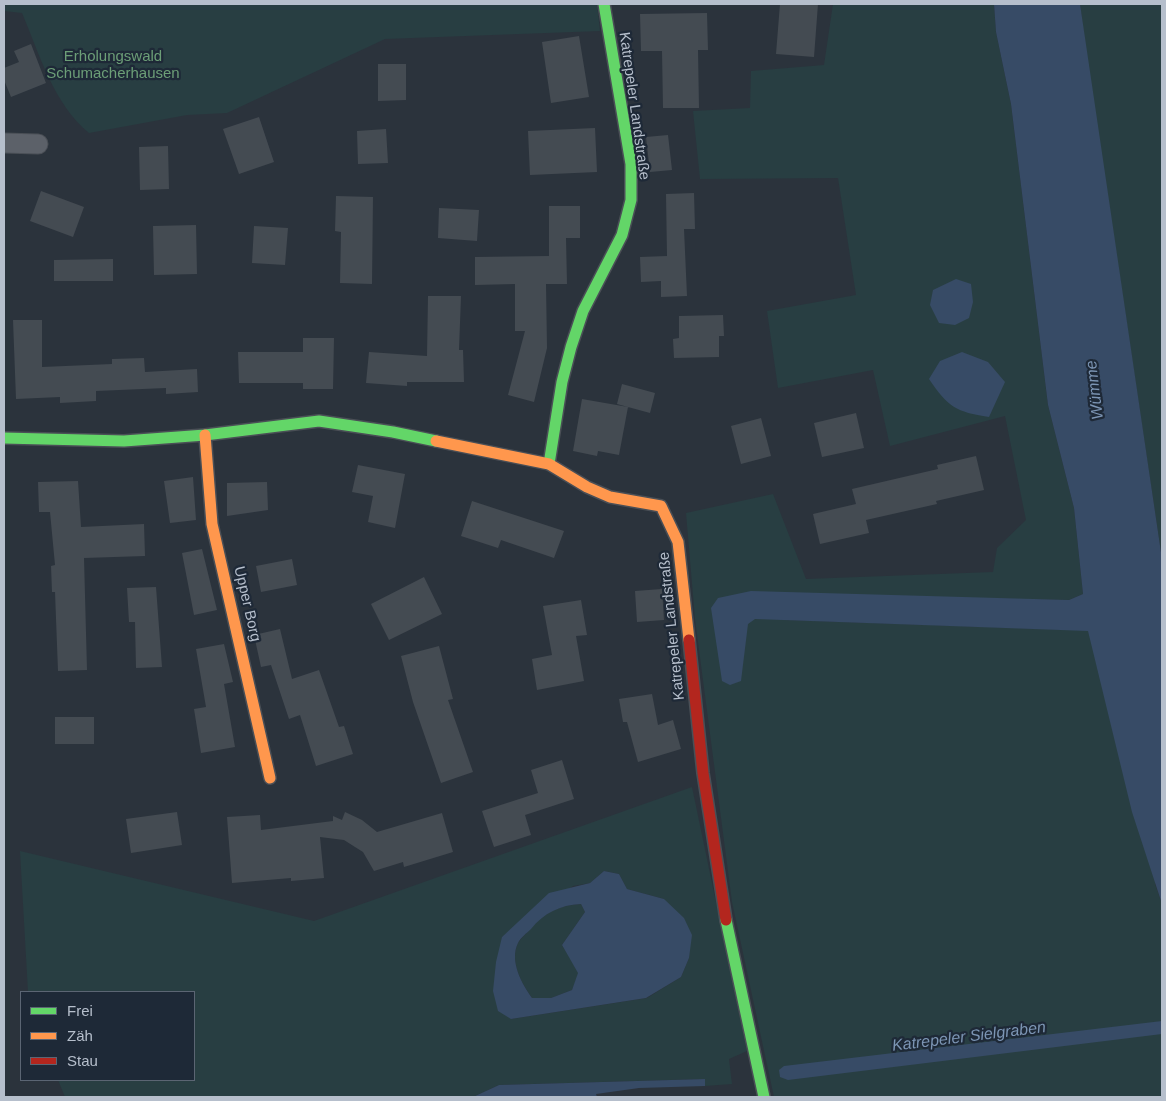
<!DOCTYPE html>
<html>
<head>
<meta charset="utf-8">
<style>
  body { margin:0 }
  #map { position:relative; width:1166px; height:1101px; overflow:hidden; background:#2b333c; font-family:Arial,sans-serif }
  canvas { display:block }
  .frame { position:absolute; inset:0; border:5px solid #b6bfcc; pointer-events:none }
  .legend { position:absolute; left:20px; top:991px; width:175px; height:90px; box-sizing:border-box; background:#1e2937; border:1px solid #5b6573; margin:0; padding:6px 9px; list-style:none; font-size:15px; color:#b6bfcc }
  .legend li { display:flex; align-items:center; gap:10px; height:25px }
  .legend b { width:25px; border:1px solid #5b6573 }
</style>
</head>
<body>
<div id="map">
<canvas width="1166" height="1101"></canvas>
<div class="frame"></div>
<ul class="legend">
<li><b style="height:6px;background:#63d668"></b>Frei</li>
<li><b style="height:6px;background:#ff974d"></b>Zäh</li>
<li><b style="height:6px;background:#b3261e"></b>Stau</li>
</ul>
</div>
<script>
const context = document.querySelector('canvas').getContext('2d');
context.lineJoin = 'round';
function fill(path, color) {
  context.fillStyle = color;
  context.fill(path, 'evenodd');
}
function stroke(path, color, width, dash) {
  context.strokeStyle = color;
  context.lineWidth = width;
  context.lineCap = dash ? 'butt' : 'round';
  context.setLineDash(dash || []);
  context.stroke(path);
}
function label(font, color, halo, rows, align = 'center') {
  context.font = font + ' Arial,sans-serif';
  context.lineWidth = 4.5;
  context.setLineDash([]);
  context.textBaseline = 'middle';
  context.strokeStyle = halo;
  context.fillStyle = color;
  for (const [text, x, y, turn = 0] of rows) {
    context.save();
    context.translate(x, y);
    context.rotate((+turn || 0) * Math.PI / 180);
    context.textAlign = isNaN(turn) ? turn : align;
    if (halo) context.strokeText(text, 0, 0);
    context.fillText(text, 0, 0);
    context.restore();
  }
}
const green = new Path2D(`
  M 4,4 L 597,4 L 600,31 L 385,39 L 227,113 L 187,115 L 89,133 C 53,103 40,55 22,13 L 4,11 Z
  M 833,4 L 994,4 L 996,32 L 1011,104 L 1048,405 L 1074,508 L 1083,594 L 1069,600 L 960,598 L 785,620 L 1078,630 L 1162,626 L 1155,884 L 1162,904 L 1162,1097 L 774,1097 L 732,902 L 695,619 L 686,513 L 773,494 L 806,579 L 993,572 L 997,548 L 1026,520 L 1005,416 L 890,446 L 873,370 L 778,388 L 767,311 L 856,295 L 838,178 L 700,179 L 693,111 L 750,108 L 751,71 L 824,65 Z
  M 1080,4 L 1162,4 L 1162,559 L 1086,52 Z
  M 692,787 L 747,1051 L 729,1059 L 732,1084 L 705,1086 L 704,1079 L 499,1085 L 473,1097 L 65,1097 L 58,1080 L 194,1080 L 194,992 L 28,992 L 20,851 L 314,921 ZM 604,871 L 619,874 L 627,889 L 664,899 L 689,958 L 681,977 L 647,998 L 511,1019 L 502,937 L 573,886 L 590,883 Z
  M 581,904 L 585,912 L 562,945 L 579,973 L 572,990 L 551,998 L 532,998 C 522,984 509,961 518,943 C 521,938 527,933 531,928 C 545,912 560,905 581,904 Z`);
const water = new Path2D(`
  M 994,4 L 1080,4 L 1162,559 L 1162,904 L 1132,812 L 1088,631 L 755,619 L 748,624 L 741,681 L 730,685 L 722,681 L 711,608 L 718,598 L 751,591 L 1069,600 L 1083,594 L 1074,508 L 1048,405 L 1011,104 L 996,32 Z
  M 956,279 L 971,284 L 973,302 L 969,318 L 955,325 L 939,323 L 930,305 L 933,290 Z
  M 962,352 L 988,362 L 1005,382 L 989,417 C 956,412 948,407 929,379 L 940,361 Z
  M 604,871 L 619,874 L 627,889 L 664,899 L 684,918 L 692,935 L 689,958 L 681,977 L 646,998 L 511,1019 L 498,1011 L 493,991 L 496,962 L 502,937 L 549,893 L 590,883 ZM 581,904 L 585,912 L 562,945 L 578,973 L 572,990 L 551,998 L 532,998 C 522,984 509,961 518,943 C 520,938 527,933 531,929 C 544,913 560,905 581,904 Z
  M 1162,1021 L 1162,1034 L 788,1080 L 780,1077 L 779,1070 L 784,1066 Z
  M 705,1079 L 705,1086 L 639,1088 L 596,1094 L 597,1097 L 473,1097 L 499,1085 Z`);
const building = new Path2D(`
  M 780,4 L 818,4 L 814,57 L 776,54 Z
  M 707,13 L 708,50 L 698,50 L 699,108 L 663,108 L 662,51 L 641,51 L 640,14 Z
  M 579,36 L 589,97 L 551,103 L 542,42 Z
  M 31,44 L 46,83 L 11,97 L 4,80 L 4,68 L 19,62 L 14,51 Z
  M 378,64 L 406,64 L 406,100 L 378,101 Z
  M 259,117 L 274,162 L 239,174 L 223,129 Z
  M 595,128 L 597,172 L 530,175 L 528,131 Z
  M 386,129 L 388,163 L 358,164 L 357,131 Z
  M 668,135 L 672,170 L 650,172 L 646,137 Z
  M 168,146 L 169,189 L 140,190 L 139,147 Z
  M 41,191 L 84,207 L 73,237 L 30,221 Z
  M 694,193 L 695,229 L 684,229 L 687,296 L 661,297 L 661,281 L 641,282 L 640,257 L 667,256 L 666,194 Z
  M 336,196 L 373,197 L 372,284 L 340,283 L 341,232 L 335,231 Z
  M 549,206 L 580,206 L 580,238 L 566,238 L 567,284 L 546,284 L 547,348 L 534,402 L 508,395 L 525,331 L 515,331 L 515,284 L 475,285 L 475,257 L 549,256 Z
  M 439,208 L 479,210 L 477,241 L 438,238 Z
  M 196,225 L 197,274 L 154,275 L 153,226 Z
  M 254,226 L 288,228 L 285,265 L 252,263 Z
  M 113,259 L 113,281 L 54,281 L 54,260 Z
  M 428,296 L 461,296 L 459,350 L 463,350 L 464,382 L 407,382 L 407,386 L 366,383 L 369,352 L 427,356 Z
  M 723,315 L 724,336 L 719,336 L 719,357 L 674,358 L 673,339 L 679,338 L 679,316 Z
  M 13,320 L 42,320 L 42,367 L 112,364 L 112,359 L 144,358 L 145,372 L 197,369 L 198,392 L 166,394 L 166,388 L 96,391 L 96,401 L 60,403 L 60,397 L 16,399 Z
  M 303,338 L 334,338 L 333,389 L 303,389 L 303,383 L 239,383 L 238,352 L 303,352 Z
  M 622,384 L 655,393 L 650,413 L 617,404 Z
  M 582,399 L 628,407 L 619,455 L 598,451 L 597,456 L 573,451 Z
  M 856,413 L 864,448 L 822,457 L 814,423 Z
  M 761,418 L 771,456 L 741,464 L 731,426 Z
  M 976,456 L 984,490 L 936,501 L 937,504 L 866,520 L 869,533 L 820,544 L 813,514 L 856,504 L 852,489 L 938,469 L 937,465 Z
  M 358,465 L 405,474 L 395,528 L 368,522 L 373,496 L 352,492 Z
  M 193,477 L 196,520 L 170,523 L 164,481 Z
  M 78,481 L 81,527 L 144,524 L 145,556 L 84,558 L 87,670 L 58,671 L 55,592 L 52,592 L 51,566 L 55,565 L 50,512 L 39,512 L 38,482 Z
  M 267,482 L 268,510 L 227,516 L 227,483 Z
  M 472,501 L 564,531 L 554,558 L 501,540 L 498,548 L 461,536 Z
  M 202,549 L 217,610 L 194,615 L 182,553 Z
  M 292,559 L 297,585 L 261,592 L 256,566 Z
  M 424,577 L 442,614 L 389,640 L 371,604 Z
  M 156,587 L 162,667 L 136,668 L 135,622 L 129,622 L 127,588 Z
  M 662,589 L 664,620 L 637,622 L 635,591 Z
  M 581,600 L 587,635 L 576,636 L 584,681 L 537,690 L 532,659 L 552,655 L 543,606 Z
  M 280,629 L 292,679 L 319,670 L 339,727 L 344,726 L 353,754 L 316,766 L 300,715 L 289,719 L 271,665 L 261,667 L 254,635 Z
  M 224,644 L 233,682 L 224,684 L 235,747 L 201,753 L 194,709 L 206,707 L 196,649 Z
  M 439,646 L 453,699 L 448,700 L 473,772 L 441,783 L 413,702 L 401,656 Z
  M 652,694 L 658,725 L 673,720 L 681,749 L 638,762 L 627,722 L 623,722 L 619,699 Z
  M 55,717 L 94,717 L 94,744 L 55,744 Z
  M 562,760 L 574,799 L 525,815 L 531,835 L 494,847 L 482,811 L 538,793 L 531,770 Z
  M 177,812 L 182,845 L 131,853 L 126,819 Z
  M 345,812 L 362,820 L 377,832 L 442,813 L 453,852 L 404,867 L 403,862 L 374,871 L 363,852 L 355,847 L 344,840 L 320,837 L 324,878 L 291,881 L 291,878 L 232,883 L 227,817 L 260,815 L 261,830 L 333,821 L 333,816 L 342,820 Z`);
const street = new Path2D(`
  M 4,143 L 38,144`);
const fast = new Path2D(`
  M 4,438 L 124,441 L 205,435 L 319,421 L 393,432 L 436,441
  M 549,464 L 562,382 L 571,347 L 583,311 L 622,235 L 631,200 L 631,164 L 604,4
  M 726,920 L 764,1097`);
const slow = new Path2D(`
  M 205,435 L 212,524 L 270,778
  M 436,441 L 549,464 L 587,487 L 610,497 L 661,506 L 678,542 L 689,640`);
const jam = new Path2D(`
  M 689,640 L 703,773 L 726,920`);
const parkNames = [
  ["Erholungswald",113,57],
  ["Schumacherhausen",113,74]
];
const streetNames = [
  ["Katrepeler Landstraße",634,106,82],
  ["Upper Borg",247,604,77],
  ["Katrepeler Landstraße",672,626,-96]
];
const waterNames = [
  ["Wümme",1095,390,-97],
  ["Katrepeler Sielgraben",969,1037,-7]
];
fill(green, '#283e42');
fill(water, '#374b66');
fill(building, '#444b52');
stroke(street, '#4a4f56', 21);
stroke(fast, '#4a4f56', 14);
stroke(slow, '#4a4f56', 14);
stroke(jam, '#4a4f56', 14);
stroke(street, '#5c6169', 19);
stroke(fast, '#63d668', 11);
stroke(slow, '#ff974d', 11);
stroke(jam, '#b3261e', 11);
label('15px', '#6c9e77', '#1e2937', parkNames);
label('15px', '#b6bfcc', '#1e2937', streetNames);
label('italic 16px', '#7c95b4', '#1e2937', waterNames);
</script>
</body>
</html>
